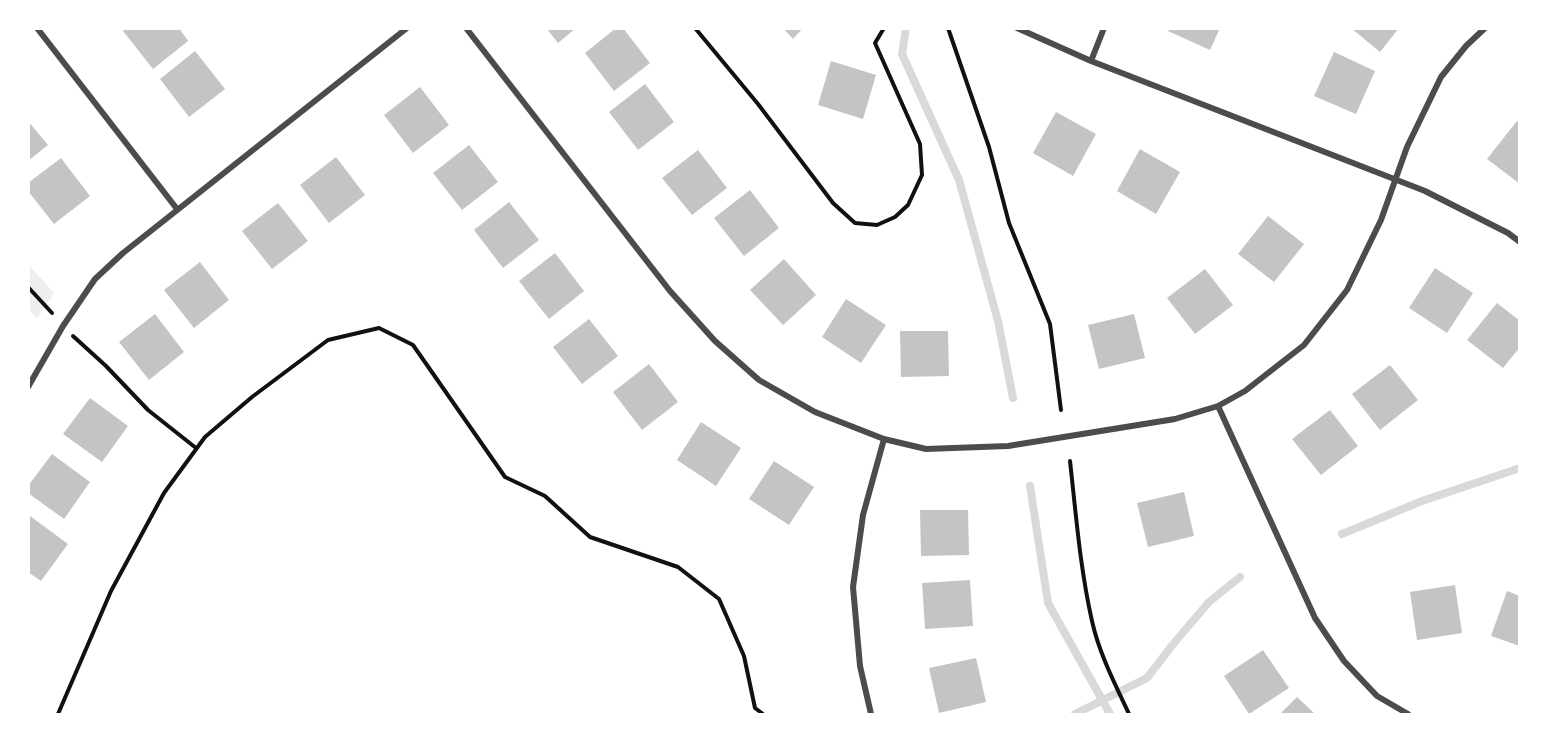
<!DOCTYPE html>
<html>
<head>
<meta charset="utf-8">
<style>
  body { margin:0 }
  #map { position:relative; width:1548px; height:743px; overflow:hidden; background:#fff; font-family:Raleway,sans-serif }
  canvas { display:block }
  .frame { position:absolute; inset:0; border:30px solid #fff; pointer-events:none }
</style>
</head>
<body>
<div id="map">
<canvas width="1548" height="743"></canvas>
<div class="frame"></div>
</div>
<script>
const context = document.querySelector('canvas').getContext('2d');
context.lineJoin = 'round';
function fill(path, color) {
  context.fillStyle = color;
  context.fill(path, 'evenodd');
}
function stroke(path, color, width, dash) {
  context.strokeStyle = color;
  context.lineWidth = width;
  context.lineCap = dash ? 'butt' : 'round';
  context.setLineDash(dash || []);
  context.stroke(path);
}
const green = new Path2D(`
  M 28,264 L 54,293 L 37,319 L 29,309 Z`);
const stream = new Path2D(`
  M 906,28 L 902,54 L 959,180 L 998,321 L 1013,398
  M 1030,486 L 1048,603 L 1110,714
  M 1342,534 L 1422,501 L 1520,468
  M 1075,714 L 1147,678 L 1174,643 L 1209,602 L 1240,577`);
const building = new Path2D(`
  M 126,28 L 179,28 L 188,41 L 153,69 L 123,31 Z
  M 546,28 L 576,28 L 558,43 Z
  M 616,28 L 623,28 L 650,63 L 614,91 L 585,53 Z
  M 783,28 L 803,28 L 793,39 Z
  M 1170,28 L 1220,28 L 1210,50 L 1168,31 Z
  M 1351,28 L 1399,28 L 1380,52 Z
  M 195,51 L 225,89 L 189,117 L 160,79 Z
  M 1334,52 L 1375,71 L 1356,114 L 1314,96 Z
  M 831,61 L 876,75 L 863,119 L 818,105 Z
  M 645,84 L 674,122 L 638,150 L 609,112 Z
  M 420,87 L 449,125 L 413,153 L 384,115 Z
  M 1056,112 L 1096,134 L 1073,176 L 1033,153 Z
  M 28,121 L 48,145 L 28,161 Z
  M 1517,121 L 1520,123 L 1520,184 L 1487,159 Z
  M 469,145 L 498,182 L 462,210 L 433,173 Z
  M 1140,149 L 1180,172 L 1156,214 L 1117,191 Z
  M 698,150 L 727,188 L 692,215 L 662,178 Z
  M 336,157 L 365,195 L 329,223 L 300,185 Z
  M 61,158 L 90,196 L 54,224 L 28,191 L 28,183 Z
  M 750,190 L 779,228 L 744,256 L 714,218 Z
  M 509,202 L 539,240 L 503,268 L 474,230 Z
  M 278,203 L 308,241 L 272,269 L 242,231 Z
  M 1268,216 L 1304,244 L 1274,282 L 1238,254 Z
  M 555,253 L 584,291 L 549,319 L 519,281 Z
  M 784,259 L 816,295 L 783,325 L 750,290 Z
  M 200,262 L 229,300 L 194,328 L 164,290 Z
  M 1435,268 L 1473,293 L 1447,333 L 1409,308 Z
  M 1205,269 L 1233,305 L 1195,334 L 1167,298 Z
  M 846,299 L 886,325 L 861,363 L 822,337 Z
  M 1497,303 L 1520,321 L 1520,347 L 1503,368 L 1467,340 Z
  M 155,314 L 184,352 L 149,380 L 119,342 Z
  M 1134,314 L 1145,358 L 1099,369 L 1088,325 Z
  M 589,319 L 618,356 L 582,384 L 553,347 Z
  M 900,331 L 948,331 L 949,376 L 901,377 Z
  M 649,364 L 678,402 L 642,430 L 613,392 Z
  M 1390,365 L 1418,400 L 1380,430 L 1352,394 Z
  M 90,398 L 128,426 L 102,462 L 63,434 Z
  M 1330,410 L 1358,446 L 1321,475 L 1292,439 Z
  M 701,422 L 741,448 L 716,486 L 677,460 Z
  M 52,454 L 90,482 L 64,519 L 28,493 L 28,486 Z
  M 774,461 L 814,487 L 789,525 L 749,499 Z
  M 1184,492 L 1194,536 L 1148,547 L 1137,503 Z
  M 920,510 L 968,510 L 969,555 L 921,556 Z
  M 30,516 L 68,544 L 41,581 L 28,572 L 28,518 Z
  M 970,580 L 973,626 L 925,629 L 922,583 Z
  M 1455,585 L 1462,633 L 1417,640 L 1410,592 Z
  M 1507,591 L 1520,596 L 1520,646 L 1491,636 Z
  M 1263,650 L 1289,688 L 1249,714 L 1224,676 Z
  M 976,658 L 986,702 L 939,713 L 929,668 Z
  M 1297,697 L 1315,714 L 1280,714 Z`);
const path = new Path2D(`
  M 695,28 L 758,104 L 833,203 L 855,223 L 877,225 L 895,217 L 908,205 L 922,175 L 920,144 L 875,43 L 884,28
  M 948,28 L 989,147 L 1009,223 L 1050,324 L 1061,410
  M 28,287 L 52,313
  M 73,336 L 106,366 L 148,410 L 196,448
  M 1070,461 C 1076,514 1080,568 1092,621 C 1099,653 1115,684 1129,714
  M 58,714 L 111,591 L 164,493 L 205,437 L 252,397 L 328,340 L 379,328 L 413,345 L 505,477 L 545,496 L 590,537 L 678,567 L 719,599 L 744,656 L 755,708 L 763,714`);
const minor = new Path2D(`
  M 37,28 L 177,209
  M 466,28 L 670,291 L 715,341 L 759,380 L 815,412 L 884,439 L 926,449 L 1008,446 L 1175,419 L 1218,406 L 1245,391 L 1304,345 L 1347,290 L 1381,220 L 1407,147 L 1441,77 L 1466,46 L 1485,28
  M 1017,28 L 1091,61 L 1425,191 L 1508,233 L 1520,242
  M 1091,61 L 1104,28
  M 28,387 L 63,326 L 95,279 L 123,253 L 407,28
  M 1218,406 L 1315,618 L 1344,661 L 1377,696 L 1408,714
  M 871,714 L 860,666 L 853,587 L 863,515 L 884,439`);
fill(green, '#eee');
stroke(stream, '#d9d9d9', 8);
fill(building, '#c4c4c4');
stroke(path, '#111', 4);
stroke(minor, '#4c4c4c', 6);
</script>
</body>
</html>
